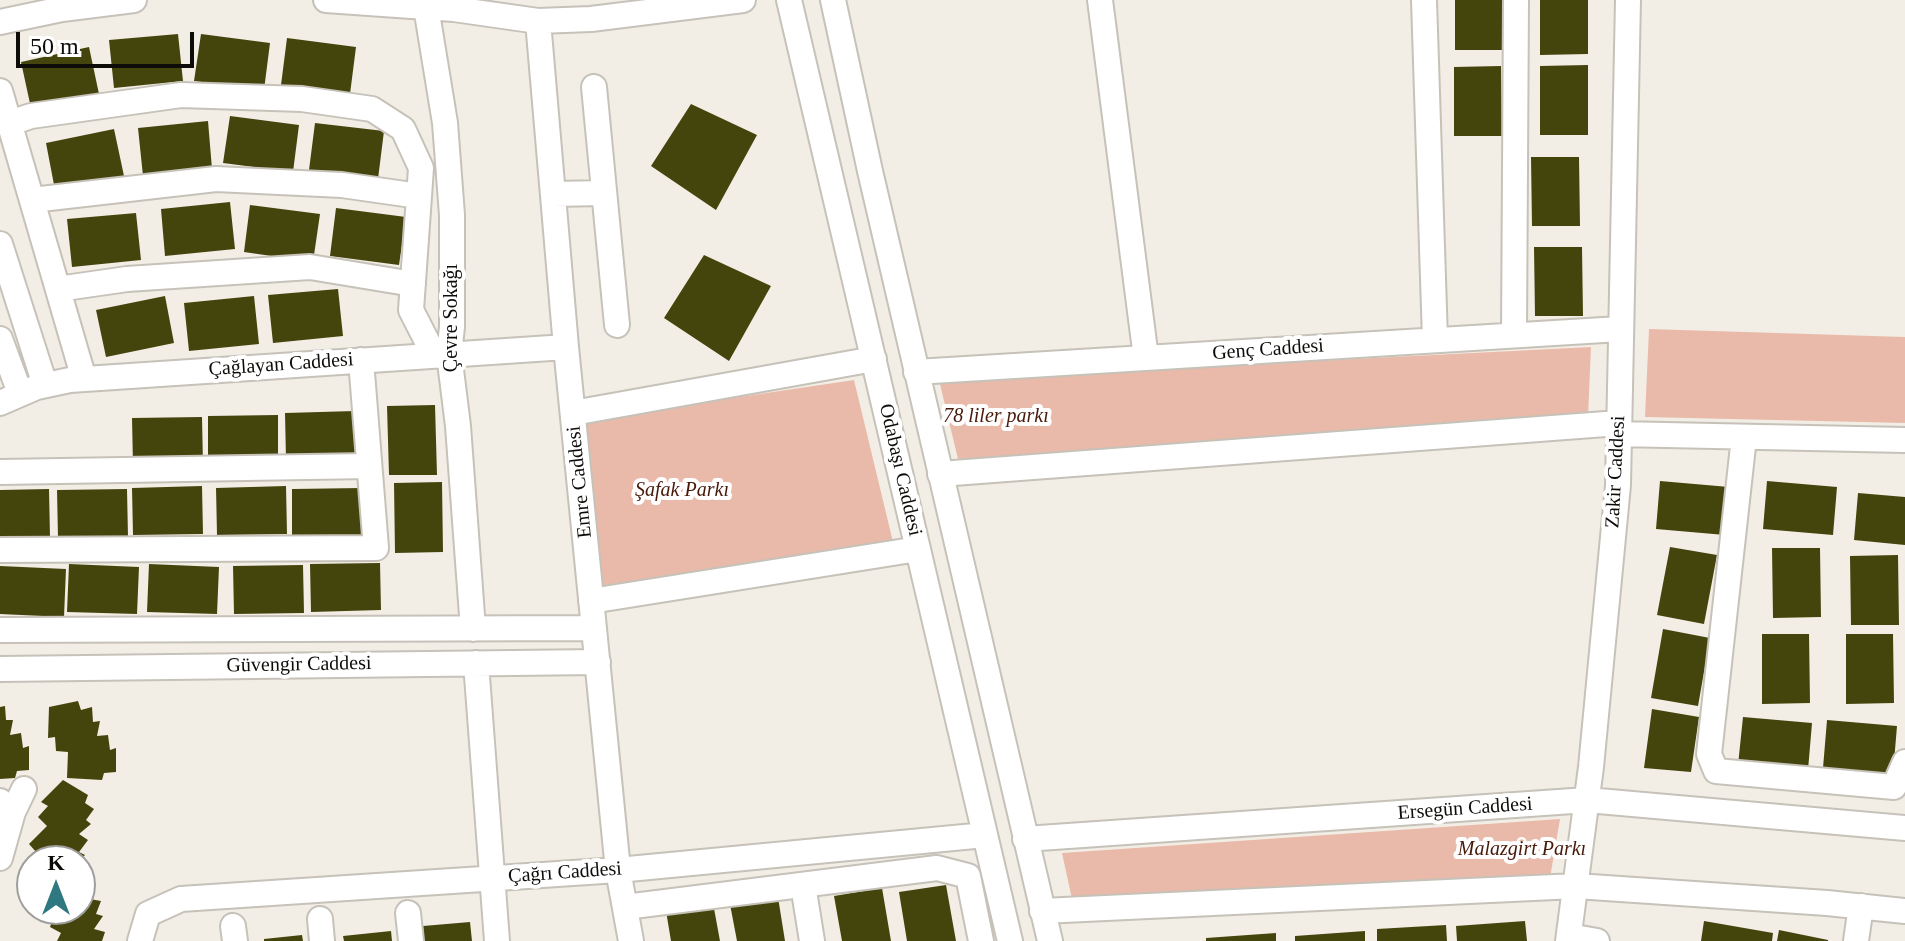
<!DOCTYPE html>
<html>
<head>
<meta charset="utf-8">
<style>
  body { margin:0 }
  #map { position:relative; width:1905px; height:941px; overflow:hidden; background:#f3eee5; font-family:Georgia,serif }
  canvas { display:block }
  .north { position:absolute; left:16px; top:845px; width:80px; height:80px; box-sizing:border-box; background:#fff; border:2px solid #9e9e9d; border-radius:50%; rotate:0deg; font-size:22px; font-weight:700; line-height:32px; text-align:center; color:#0d0c09 }
  .north::after { content:''; display:block; margin:auto; width:28px; height:36px; background:#2f7880; clip-path:polygon(50% 0,100% 100%,50% 72%,0 100%) }
  .scale { position:absolute; left:16px; top:32px; width:178px; height:36px; box-sizing:border-box; border:4px solid #0d0c09; border-top:0; padding-left:10px; font-size:24px; line-height:28px; white-space:nowrap; color:#0d0c09; -webkit-text-stroke:6px #fff; paint-order:stroke }
</style>
</head>
<body>
<div id="map">
<canvas width="1905" height="941"></canvas>
<div class="north">K</div>
<div class="scale">50 m</div>
</div>
<script>
const context = document.querySelector('canvas').getContext('2d');
context.lineJoin = 'round';
function fill(path, color) {
  context.fillStyle = color;
  context.fill(path, 'evenodd');
}
function stroke(path, color, width, dash) {
  context.strokeStyle = color;
  context.lineWidth = width;
  context.lineCap = dash ? 'butt' : 'round';
  context.setLineDash(dash || []);
  context.stroke(path);
}
function label(font, color, halo, rows, align = 'center') {
  context.font = font + ' Georgia,serif';
  context.lineWidth = 8;
  context.setLineDash([]);
  context.textBaseline = 'middle';
  context.strokeStyle = halo;
  context.fillStyle = color;
  for (const [text, x, y, turn = 0] of rows) {
    context.save();
    context.translate(x, y);
    context.rotate((+turn || 0) * Math.PI / 180);
    context.textAlign = isNaN(turn) ? turn : align;
    if (halo) context.strokeText(text, 0, 0);
    context.fillText(text, 0, 0);
    context.restore();
  }
}
const green = new Path2D(`
  M 1649,329 L 1905,337 L 1905,423 L 1645,417 Z
  M 1591,347 L 1588,417 L 958,459 L 939,380 Z
  M 854,380 L 893,542 L 600,589 L 584,420 Z
  M 1560,819 L 1550,878 L 1072,899 L 1062,853 Z`);
const building = new Path2D(`
  M 1455,0 L 1503,0 L 1503,50 L 1455,50 Z
  M 1540,0 L 1588,0 L 1588,54 L 1540,55 Z
  M 178,34 L 183,81 L 114,88 L 109,40 Z
  M 201,34 L 270,43 L 264,90 L 194,81 Z
  M 287,38 L 356,47 L 350,94 L 281,85 Z
  M 89,47 L 99,94 L 31,108 L 21,62 Z
  M 1588,65 L 1588,135 L 1540,135 L 1540,66 Z
  M 1501,66 L 1502,136 L 1454,136 L 1454,67 Z
  M 691,104 L 757,135 L 716,210 L 651,166 Z
  M 230,116 L 299,125 L 293,172 L 223,163 Z
  M 208,121 L 212,169 L 143,176 L 138,128 Z
  M 315,123 L 384,131 L 378,179 L 309,170 Z
  M 114,129 L 124,176 L 55,190 L 46,143 Z
  M 1531,157 L 1579,157 L 1580,226 L 1532,226 Z
  M 230,202 L 235,249 L 165,256 L 161,209 Z
  M 250,205 L 320,214 L 313,262 L 244,252 Z
  M 336,208 L 406,217 L 399,265 L 330,256 Z
  M 136,213 L 141,260 L 72,267 L 67,219 Z
  M 1534,247 L 1582,247 L 1583,316 L 1535,316 Z
  M 704,255 L 771,286 L 729,361 L 664,318 Z
  M 338,289 L 343,336 L 273,343 L 268,295 Z
  M 165,296 L 174,343 L 106,357 L 96,310 Z
  M 254,296 L 259,344 L 189,351 L 184,303 Z
  M 435,405 L 437,475 L 389,475 L 387,406 Z
  M 355,411 L 356,459 L 286,460 L 285,413 Z
  M 278,415 L 278,462 L 208,464 L 208,416 Z
  M 202,417 L 203,465 L 133,466 L 132,418 Z
  M 1660,481 L 1729,487 L 1725,535 L 1656,529 Z
  M 1767,481 L 1837,487 L 1833,535 L 1763,529 Z
  M 442,482 L 443,552 L 395,553 L 394,483 Z
  M 202,486 L 203,534 L 133,535 L 132,488 Z
  M 286,486 L 287,534 L 217,535 L 216,488 Z
  M 362,488 L 362,535 L 292,537 L 292,489 Z
  M 49,489 L 50,537 L 0,537 L 0,490 Z
  M 127,489 L 128,537 L 58,538 L 57,490 Z
  M 1858,493 L 1905,497 L 1905,545 L 1854,540 Z
  M 1670,547 L 1717,555 L 1704,624 L 1657,615 Z
  M 1772,548 L 1820,548 L 1821,617 L 1773,618 Z
  M 1898,555 L 1899,625 L 1851,625 L 1850,556 Z
  M 380,563 L 381,610 L 311,612 L 310,564 Z
  M 69,564 L 139,567 L 137,614 L 67,612 Z
  M 149,564 L 219,567 L 217,614 L 147,612 Z
  M 303,565 L 304,613 L 234,614 L 233,566 Z
  M 0,566 L 66,569 L 64,617 L 0,614 Z
  M 1663,629 L 1710,638 L 1698,706 L 1651,698 Z
  M 1762,634 L 1809,634 L 1810,703 L 1762,704 Z
  M 1846,634 L 1893,634 L 1894,703 L 1846,704 Z
  M 78,701 L 81,710 L 92,707 L 93,722 L 100,721 L 97,736 L 108,735 L 110,750 L 116,748 L 116,772 L 104,773 L 102,780 L 67,778 L 68,752 L 56,751 L 55,737 L 48,738 L 49,707 Z
  M 5,706 L 6,720 L 13,720 L 10,735 L 21,733 L 23,748 L 29,746 L 29,770 L 17,771 L 15,778 L 0,779 L 0,707 Z
  M 1652,709 L 1699,717 L 1691,772 L 1644,768 Z
  M 1743,717 L 1812,723 L 1808,770 L 1738,765 Z
  M 1827,720 L 1897,726 L 1893,774 L 1823,768 Z
  M 63,780 L 88,795 L 85,803 L 94,809 L 86,820 L 91,824 L 79,834 L 88,840 L 79,852 L 85,855 L 79,861 L 44,861 L 29,844 L 47,826 L 38,817 L 48,806 L 41,802 Z
  M 946,885 L 956,941 L 907,941 L 899,892 Z
  M 80,888 L 90,890 L 90,899 L 101,901 L 96,914 L 103,916 L 94,929 L 105,932 L 102,941 L 57,941 L 61,933 L 50,927 L 55,913 L 48,911 L 49,909 L 80,909 Z
  M 882,888 L 891,941 L 842,941 L 834,896 Z
  M 777,891 L 785,941 L 737,941 L 729,899 Z
  M 713,903 L 720,941 L 671,941 L 666,911 Z
  M 1525,921 L 1527,941 L 1457,941 L 1456,926 Z
  M 1704,921 L 1773,933 L 1772,941 L 1701,941 Z
  M 470,922 L 472,941 L 424,941 L 423,926 Z
  M 1446,925 L 1447,941 L 1377,941 L 1377,929 Z
  M 1779,930 L 1828,940 L 1828,941 L 1777,941 Z
  M 391,931 L 392,941 L 344,941 L 343,936 Z
  M 1365,931 L 1365,941 L 1295,941 L 1295,936 Z
  M 1276,933 L 1276,941 L 1206,941 L 1206,938 Z
  M 302,935 L 303,941 L 264,941 L 264,939 Z`);
const minor = new Path2D(`
  M 326,0 L 454,9 L 538,21 L 591,19 L 743,0
  M 789,0 L 1010,941
  M 833,0 L 870,171 L 1050,941
  M 1100,0 L 1146,358
  M 1424,0 L 1435,340
  M 426,7 L 445,123 L 452,215 L 452,327 L 449,354 L 458,426 L 473,629
  M 538,21 L 566,347 L 618,870 L 631,941
  M 0,22 L 62,9 L 134,0
  M 594,87 L 617,325
  M 0,91 L 84,379
  M 10,123 L 31,116 L 181,95 L 302,99 L 372,109 L 403,129 L 421,168 L 411,310 L 434,355
  M 553,194 L 604,193
  M 32,200 L 216,179 L 342,185 L 419,196
  M 0,244 L 45,385
  M 58,289 L 127,279 L 310,267 L 413,284
  M 1514,335 L 1516,0
  M 0,339 L 20,393
  M 916,372 L 1620,329
  M 0,403 L 37,387 L 70,380 L 566,347
  M 573,413 L 874,359
  M 1618,434 L 1905,440
  M 1744,437 L 1709,754 L 1716,771 L 1894,787 L 1905,762
  M 0,472 L 369,466
  M 940,474 L 1619,423
  M 0,550 L 376,548 L 361,360
  M 591,601 L 918,549
  M 0,630 L 594,628
  M 476,663 L 497,941
  M 0,669 L 598,662
  M 0,801 L 13,812 L 0,858
  M 13,812 L 24,789
  M 1025,839 L 1587,800 L 1905,828
  M 803,885 L 812,941
  M 625,907 L 937,868 L 968,876 L 981,941
  M 1042,911 L 1576,886 L 1827,903 L 1905,911
  M 408,913 L 411,941
  M 320,919 L 322,941
  M 233,926 L 235,941
  M 1569,936 L 1597,941
  M 140,941 L 148,914 L 181,899 L 618,870 L 985,835
  M 1568,941 L 1591,767 L 1618,485 L 1628,0
  M 1856,941 L 1861,906`);
const streetNames = [
  ["Çevre Sokağı",452,318,-90],
  ["Genç Caddesi",1268,350,-4],
  ["Çağlayan Caddesi",281,365,-4],
  ["Odabaşı Caddesi",900,470,77],
  ["Zakir Caddesi",1616,472,-87],
  ["Emre Caddesi",580,482,-96],
  ["Güvengir Caddesi",299,665,-1],
  ["Ersegün Caddesi",1465,809,-4],
  ["Çağrı Caddesi",565,873,-4]
];
const parkNames = [
  ["78 liler parkı",996,417],
  ["Şafak Parkı",682,491],
  ["Malazgirt Parkı",1522,850]
];
fill(green, '#e9baa9');
fill(building, '#44450d');
stroke(minor, '#c6c2b9', 28);
stroke(minor, '#fff', 24);
label('20px', '#0d0c09', '#fff', streetNames);
label('italic 20px', '#471a09', '#fff', parkNames);
</script>
</body>
</html>
